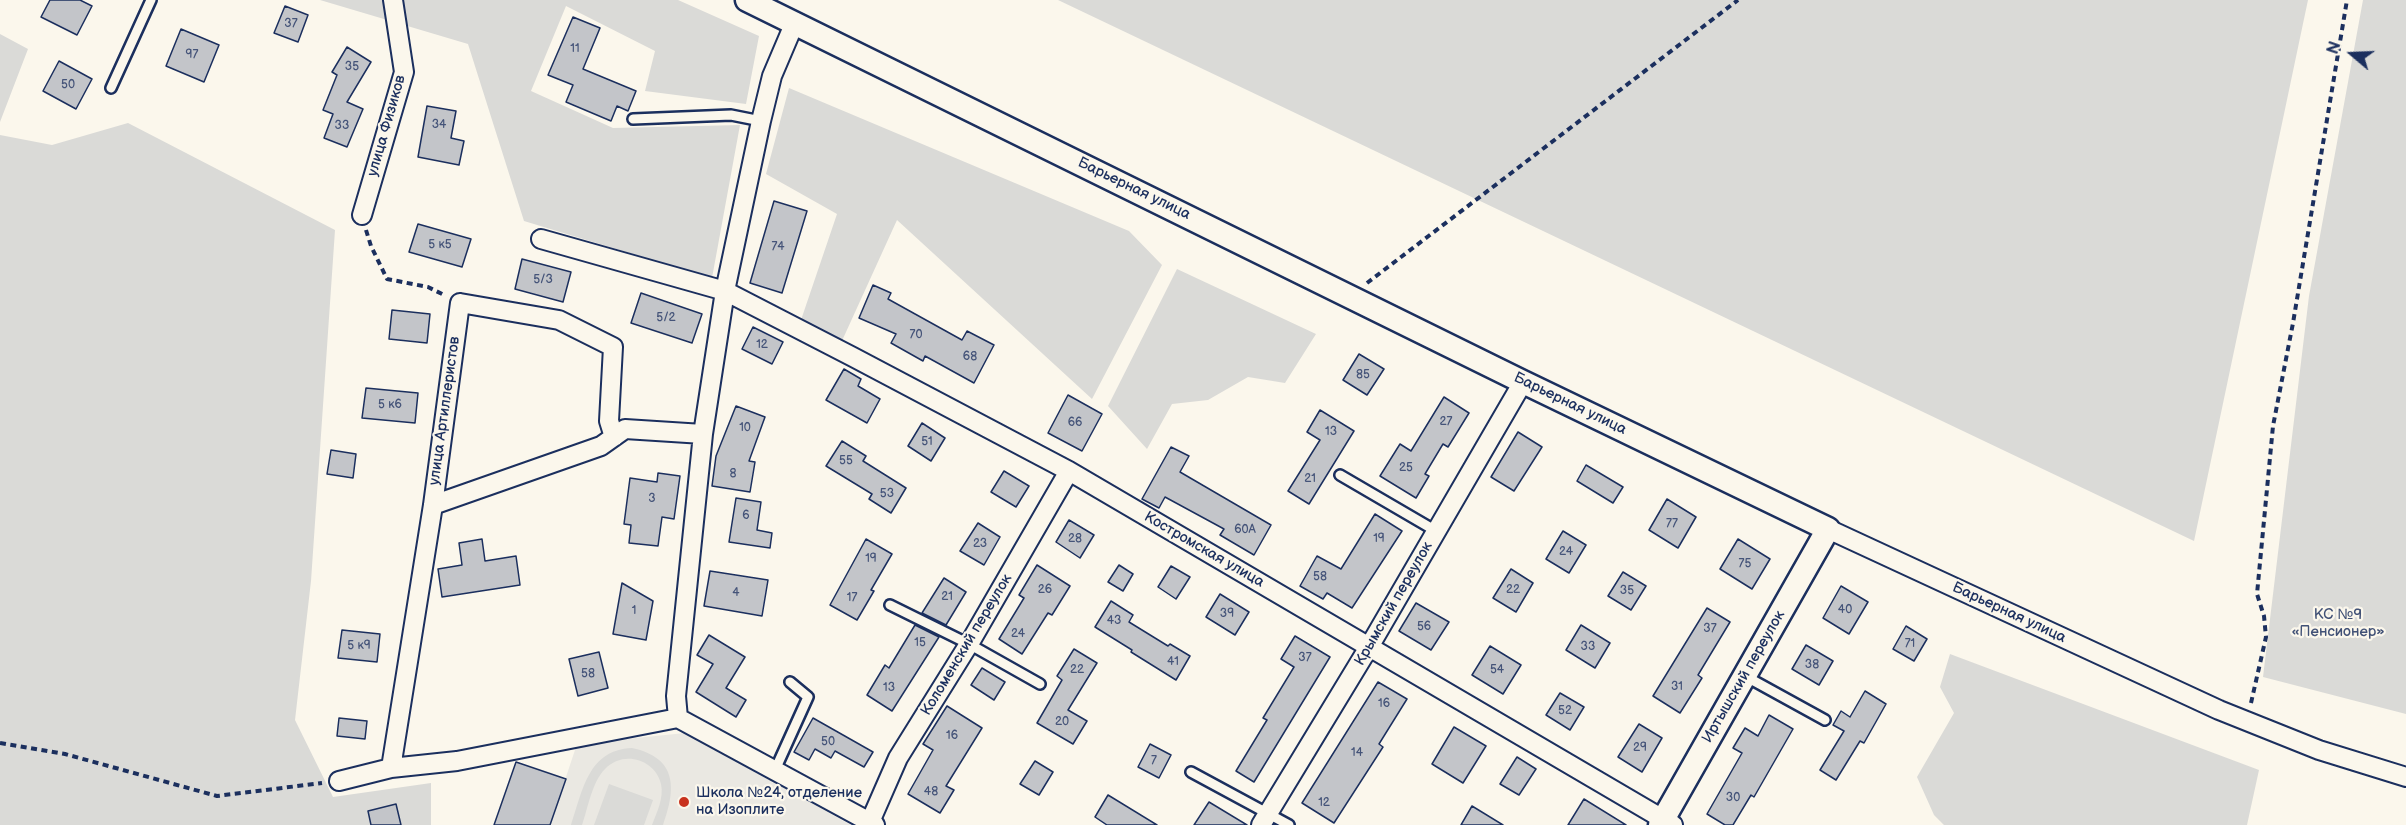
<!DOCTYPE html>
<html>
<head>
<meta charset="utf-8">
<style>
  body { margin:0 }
  #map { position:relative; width:2406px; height:825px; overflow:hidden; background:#fbf7ec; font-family:"Balsamiq Sans",sans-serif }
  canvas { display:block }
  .north { position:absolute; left:2322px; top:24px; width:60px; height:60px; -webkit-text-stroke:4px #fbf7ec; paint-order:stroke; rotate:289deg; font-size:16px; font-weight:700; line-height:24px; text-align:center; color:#1b2f5e }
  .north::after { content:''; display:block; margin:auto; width:21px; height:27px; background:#1b2f5e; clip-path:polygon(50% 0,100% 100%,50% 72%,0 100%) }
</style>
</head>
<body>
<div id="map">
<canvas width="2406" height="825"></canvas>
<div class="north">N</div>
</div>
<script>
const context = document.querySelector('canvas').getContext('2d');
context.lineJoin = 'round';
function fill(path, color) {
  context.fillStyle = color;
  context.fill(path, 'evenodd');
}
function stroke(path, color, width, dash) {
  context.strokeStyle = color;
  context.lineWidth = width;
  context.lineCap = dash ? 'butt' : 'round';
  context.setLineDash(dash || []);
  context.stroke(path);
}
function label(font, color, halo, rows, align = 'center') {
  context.font = font + ' "Balsamiq Sans",sans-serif';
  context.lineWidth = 4.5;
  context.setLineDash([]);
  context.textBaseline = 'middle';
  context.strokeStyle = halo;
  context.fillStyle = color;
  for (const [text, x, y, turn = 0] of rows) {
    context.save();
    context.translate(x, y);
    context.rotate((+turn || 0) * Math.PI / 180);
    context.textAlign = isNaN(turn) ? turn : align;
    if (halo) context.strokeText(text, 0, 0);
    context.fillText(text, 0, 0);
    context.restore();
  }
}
const built = new Path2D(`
  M 685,733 L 851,825 L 550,825 L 577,744 Z`);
const green = new Path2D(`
  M 320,0 L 678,0 L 759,36 L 746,104 L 645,91 L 655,51 L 566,6 L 531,91 L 613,128 L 740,125 L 712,278 L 524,221 L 468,44 Z
  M 1058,0 L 2308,0 L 2194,541 Z
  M 2363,0 L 2406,0 L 2406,714 L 2263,677 L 2309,296 Z
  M 0,34 L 28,49 L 0,122 Z
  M 789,88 L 1129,231 L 1162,265 L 1092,399 L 897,220 L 841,343 L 801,320 L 837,214 L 766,174 Z
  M 128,123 L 335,230 L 311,581 L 295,720 L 333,797 L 431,783 L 431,825 L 0,825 L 0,135 L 52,145 Z
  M 1177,269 L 1316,334 L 1285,383 L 1248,377 L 1208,400 L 1172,404 L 1147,449 L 1108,406 Z
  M 1950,654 L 2259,770 L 2247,825 L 1944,825 L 1934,815 L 1917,777 L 1954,713 L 1940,687 Z
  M 632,748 C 678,758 676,789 663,825 L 652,825 C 657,812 664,798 661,784 C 655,759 623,750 605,769 C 592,782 588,808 582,825 L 571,825 C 583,790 588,750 632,748 Z
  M 609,784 L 653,800 L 644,825 L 594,825 Z`);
const building = new Path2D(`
  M 50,0 L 80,0 L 92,6 L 77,35 L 41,17 Z
  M 285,6 L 308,15 L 298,42 L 274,33 Z
  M 573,17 L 600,28 L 583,69 L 636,91 L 628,111 L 617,106 L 611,121 L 566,102 L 573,85 L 548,75 Z
  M 181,29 L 219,45 L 204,82 L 166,66 Z
  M 347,47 L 371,62 L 347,102 L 363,109 L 347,147 L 324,138 L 333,114 L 323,110 L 337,75 L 332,72 Z
  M 59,61 L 92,79 L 76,109 L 43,91 Z
  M 427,106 L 456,111 L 451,138 L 464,141 L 459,165 L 418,157 Z
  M 774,201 L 807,211 L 782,293 L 750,283 Z
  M 418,224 L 471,239 L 462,267 L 409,252 Z
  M 522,259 L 571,272 L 563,302 L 515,289 Z
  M 873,285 L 891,293 L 888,299 L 962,340 L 967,331 L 994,345 L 974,383 L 925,356 L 923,361 L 891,343 L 896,334 L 859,318 Z
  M 641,293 L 702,314 L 692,343 L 631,323 Z
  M 392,310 L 430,314 L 427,343 L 389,339 Z
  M 753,327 L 783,342 L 772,364 L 742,349 Z
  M 1359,354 L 1384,369 L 1367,395 L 1343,380 Z
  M 844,369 L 861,379 L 858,386 L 880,399 L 867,423 L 826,400 Z
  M 366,388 L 418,393 L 415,423 L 362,418 Z
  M 1068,395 L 1102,414 L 1082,451 L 1048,433 Z
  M 1444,397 L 1469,413 L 1448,447 L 1443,444 L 1425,474 L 1429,476 L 1416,498 L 1380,476 L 1400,444 L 1411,451 Z
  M 736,406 L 765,417 L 749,461 L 755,462 L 750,492 L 712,486 L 716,456 Z
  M 1320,410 L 1354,431 L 1309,504 L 1288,491 L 1320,440 L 1307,432 Z
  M 922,423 L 945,438 L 931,461 L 908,446 Z
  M 1518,432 L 1542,447 L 1514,491 L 1491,477 Z
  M 842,441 L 866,456 L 863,461 L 906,488 L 891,513 L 869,499 L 872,494 L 826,466 Z
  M 1171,447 L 1189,456 L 1180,472 L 1271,525 L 1254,555 L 1220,535 L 1224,529 L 1165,497 L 1159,508 L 1142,499 Z
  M 331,450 L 356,454 L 353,478 L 327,474 Z
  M 1586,465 L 1623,487 L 1613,503 L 1577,481 Z
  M 1004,471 L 1029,486 L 1016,507 L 991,492 Z
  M 658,473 L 680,476 L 674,519 L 662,517 L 658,546 L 629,543 L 631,525 L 624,524 L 630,478 L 657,482 Z
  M 736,498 L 761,502 L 757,530 L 772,533 L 770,548 L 729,542 Z
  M 1667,499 L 1696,517 L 1678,548 L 1649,530 Z
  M 1375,514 L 1402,531 L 1352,608 L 1327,593 L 1323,599 L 1300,586 L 1317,556 L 1341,569 Z
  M 1069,520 L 1094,535 L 1080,558 L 1056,542 Z
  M 978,523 L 1000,537 L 984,565 L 960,551 Z
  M 1563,531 L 1586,545 L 1569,573 L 1546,559 Z
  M 482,539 L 485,561 L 516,556 L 520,585 L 442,597 L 438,569 L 462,565 L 459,543 Z
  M 866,539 L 892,554 L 871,590 L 874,591 L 857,620 L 830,605 Z
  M 1738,539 L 1770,559 L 1752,589 L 1720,569 Z
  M 1037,565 L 1070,586 L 1052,615 L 1048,613 L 1022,654 L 999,639 L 1024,598 L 1019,595 Z
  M 1119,565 L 1133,574 L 1123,591 L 1108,582 Z
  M 1171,566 L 1190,577 L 1176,599 L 1158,587 Z
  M 1511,569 L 1533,583 L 1516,612 L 1493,598 Z
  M 710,571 L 768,580 L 762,616 L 704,606 Z
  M 1623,572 L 1646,586 L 1631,610 L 1608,596 Z
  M 944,578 L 966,592 L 946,625 L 922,613 Z
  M 622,583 L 653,601 L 646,640 L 613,634 Z
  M 1841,586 L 1868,602 L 1849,634 L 1823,618 Z
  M 1220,594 L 1249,612 L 1235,635 L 1206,617 Z
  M 1111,601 L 1133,615 L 1129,622 L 1168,646 L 1170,644 L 1190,656 L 1176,680 L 1131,652 L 1132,650 L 1095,627 Z
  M 1416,603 L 1449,622 L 1431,650 L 1399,631 Z
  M 1707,608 L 1730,622 L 1698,675 L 1702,678 L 1680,713 L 1653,696 Z
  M 915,625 L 939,637 L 892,711 L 867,695 L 885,665 L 889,668 Z
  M 1581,625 L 1610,643 L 1595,668 L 1566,650 Z
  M 1906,626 L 1927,639 L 1914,661 L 1893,649 Z
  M 342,630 L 380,634 L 377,662 L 338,658 Z
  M 709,635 L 745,657 L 726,688 L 746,700 L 736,717 L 696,692 L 713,664 L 697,655 Z
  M 1295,636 L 1330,657 L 1254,782 L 1236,771 L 1267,720 L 1263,718 L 1294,667 L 1281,659 Z
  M 1806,645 L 1833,661 L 1819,685 L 1792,669 Z
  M 1490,646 L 1521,665 L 1503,694 L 1472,675 Z
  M 1074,649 L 1097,663 L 1068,710 L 1087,721 L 1073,744 L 1037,723 L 1062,680 L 1057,676 Z
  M 599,652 L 608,688 L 578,696 L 569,659 Z
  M 982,668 L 1005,682 L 994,700 L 971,685 Z
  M 1378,682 L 1407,699 L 1379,744 L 1383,747 L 1334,823 L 1302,803 Z
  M 1865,691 L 1886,704 L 1864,743 L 1860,741 L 1836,780 L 1820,770 L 1844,731 L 1833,725 L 1841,711 L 1850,717 Z
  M 1560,693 L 1584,707 L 1570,730 L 1546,715 Z
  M 947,706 L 982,728 L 946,786 L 954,790 L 940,813 L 908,794 L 933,750 L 923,744 Z
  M 1769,715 L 1793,729 L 1754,797 L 1751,795 L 1733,825 L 1725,825 L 1707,814 L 1742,753 L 1733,748 L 1745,728 L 1758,736 Z
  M 339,718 L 367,721 L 365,739 L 337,736 Z
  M 813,718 L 873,752 L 864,767 L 835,751 L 831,758 L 815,749 L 809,760 L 794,752 Z
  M 1639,724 L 1662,738 L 1642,772 L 1618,757 Z
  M 1454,727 L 1486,746 L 1463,783 L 1432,764 Z
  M 1150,744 L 1171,755 L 1159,778 L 1138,767 Z
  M 1517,757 L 1536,769 L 1519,795 L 1500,784 Z
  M 1035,761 L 1053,772 L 1039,795 L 1020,784 Z
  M 516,762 L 566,779 L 550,825 L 494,825 Z
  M 1108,795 L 1157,825 L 1107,825 L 1095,817 Z
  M 1584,799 L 1626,825 L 1568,825 Z
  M 1209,802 L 1247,825 L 1194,825 Z
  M 396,804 L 401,825 L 371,825 L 368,811 Z
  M 1472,806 L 1503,825 L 1461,825 Z`);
const path = new Path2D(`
  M 366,230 L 371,246 L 387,279 L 428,287 L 444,295
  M 1367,283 L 1738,0
  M 2251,703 L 2266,637 L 2264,616 L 2257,594 L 2273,426 L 2293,323 L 2347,0
  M 0,743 L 65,754 L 217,796 L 322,783`);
const service = new Path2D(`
  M 111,88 L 151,0
  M 633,119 L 731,115 L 761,121
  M 1340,475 L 1436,531
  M 890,605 L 969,644 L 1040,684
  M 1745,676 L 1825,720
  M 775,770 L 808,697 L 790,682
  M 1191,772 L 1289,825`);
const minor = new Path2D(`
  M 362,215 L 404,72 L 393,0
  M 541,239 L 725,291 L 853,357 L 1069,471 L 1673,825
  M 433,505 L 601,446 L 625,429 L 703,434
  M 1828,529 L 2219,710 L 2319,750 L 2406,777
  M 678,718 L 676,696 L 703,434 L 725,291 L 761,121 L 772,76 L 795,22
  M 678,718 L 875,825
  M 391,768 L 433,505 L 460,303 L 559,320 L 613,347 L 609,421 L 614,437
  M 339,781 L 391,768 L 457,761 L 678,718
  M 870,822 L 898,758 L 969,644 L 1069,471
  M 1261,825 L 1369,647 L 1523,382`);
const tertiary = new Path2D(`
  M 747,0 L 1523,382 L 1828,529 L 1660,825`);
const markers = [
  [684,802,6,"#c8321e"]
];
const numberNames = [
  ["37",291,24],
  ["11",575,49],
  ["97",192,55],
  ["35",352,67],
  ["50",68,85],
  ["34",439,125],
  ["33",342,126],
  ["5 к5",440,245],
  ["74",778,247],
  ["5/3",543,280],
  ["5/2",666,318],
  ["70",916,335],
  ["12",762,345],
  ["68",970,357],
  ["85",1363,375],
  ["5 к6",390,405],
  ["27",1446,422],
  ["66",1075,423],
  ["10",745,428],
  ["13",1331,432],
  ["51",927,442],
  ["55",846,461],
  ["25",1406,468],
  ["8",733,474],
  ["21",1310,479],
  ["53",887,494],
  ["3",652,499],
  ["6",746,516],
  ["77",1672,524],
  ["60А",1245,530],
  ["28",1075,539],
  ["19",1379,539],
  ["23",980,544],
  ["24",1566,552],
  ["19",871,559],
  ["75",1745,564],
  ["58",1320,577],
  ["26",1045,590],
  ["22",1513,590],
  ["35",1627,591],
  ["4",736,593],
  ["21",947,597],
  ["17",852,598],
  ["40",1845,610],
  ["1",634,611],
  ["39",1227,614],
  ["43",1114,621],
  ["56",1424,627],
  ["37",1710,629],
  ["24",1018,634],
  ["15",920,643],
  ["71",1910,644],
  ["5 к9",359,646],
  ["33",1588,647],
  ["37",1305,658],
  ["41",1173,662],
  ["38",1812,665],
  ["22",1077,670],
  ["54",1497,670],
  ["58",588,674],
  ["31",1677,687],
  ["13",889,688],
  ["16",1384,704],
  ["52",1565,711],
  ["20",1062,722],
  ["16",952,736],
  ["50",828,742],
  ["29",1640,748],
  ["14",1357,753],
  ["7",1154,761],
  ["48",931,792],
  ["30",1733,798],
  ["12",1324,803]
];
const streetNames = [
  ["улица Физиков",387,126,-74],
  ["Барьерная улица",1134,189,26],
  ["Барьерная улица",1570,404,26],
  ["улица Артиллеристов",445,411,-82],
  ["Костромская улица",1204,550,30],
  ["Крымский переулок",1394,604,-60],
  ["Барьерная улица",2009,613,25],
  ["Коломенский переулок",967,645,-59],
  ["Иртышский переулок",1744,677,-60]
];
const parkNames = [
  ["КС №9",2338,615],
  ["«Пенсионер»",2338,632]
];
const poiNames = [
  ["Школа №24, отделение",696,793],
  ["на Изоплите",696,810]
];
fill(built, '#eae8e2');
fill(green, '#dadad7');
fill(building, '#c3c5c9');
stroke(building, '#1b2f5e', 1.5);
stroke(service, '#1b2f5e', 14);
stroke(minor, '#1b2f5e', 22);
stroke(tertiary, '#1b2f5e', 27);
stroke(path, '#1b2f5e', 4, [6, 4.5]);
stroke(service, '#fbf7ec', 9);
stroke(minor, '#fbf7ec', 18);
stroke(tertiary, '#fbf7ec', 22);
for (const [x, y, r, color] of markers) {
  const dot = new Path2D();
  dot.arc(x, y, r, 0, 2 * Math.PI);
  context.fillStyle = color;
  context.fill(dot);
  stroke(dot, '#fbf7ec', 2);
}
label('12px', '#455479', null, numberNames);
label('15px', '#1b2f5e', '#fbf7ec', streetNames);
label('15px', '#415176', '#fbf7ec', parkNames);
label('15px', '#1b2f5e', '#fbf7ec', poiNames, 'left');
</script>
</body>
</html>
